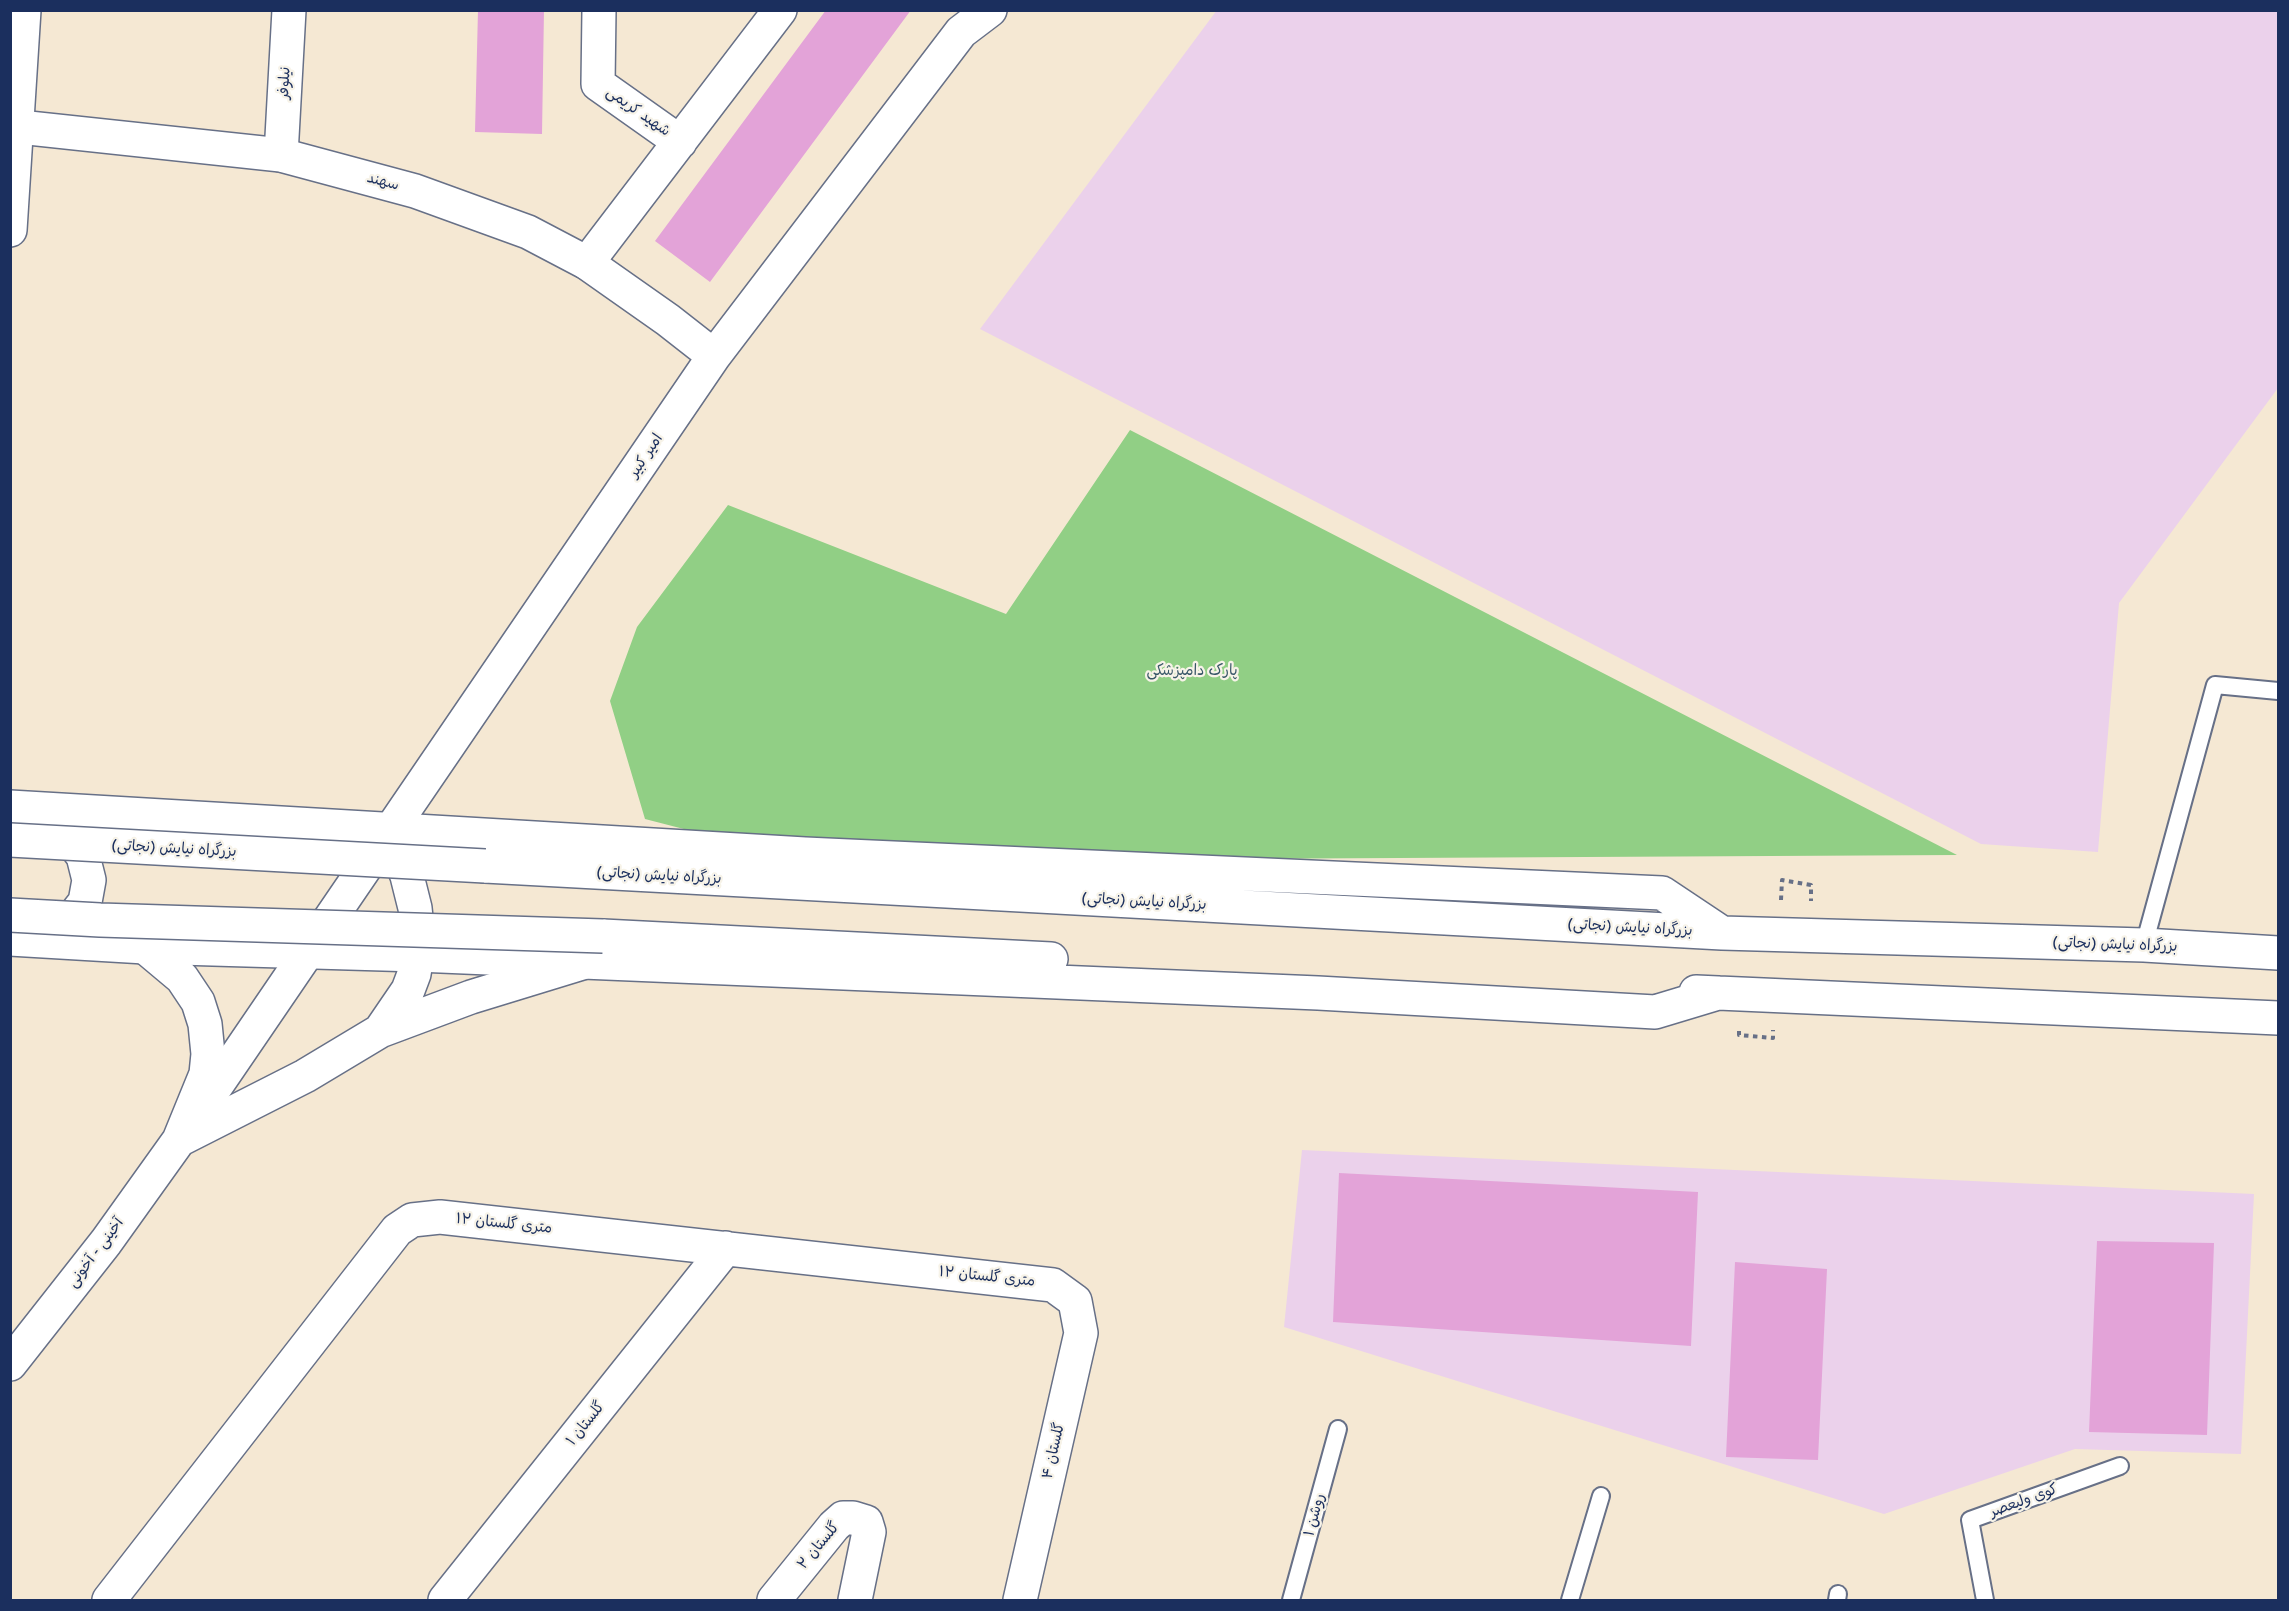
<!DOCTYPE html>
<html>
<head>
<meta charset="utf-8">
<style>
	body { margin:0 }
	#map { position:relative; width:2289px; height:1611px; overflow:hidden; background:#f5e8d3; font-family:"Balsamiq Sans",sans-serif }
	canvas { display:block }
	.frame { position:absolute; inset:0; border:12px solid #1b2f5e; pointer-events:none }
</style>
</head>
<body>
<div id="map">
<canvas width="2289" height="1611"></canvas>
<div class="frame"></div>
</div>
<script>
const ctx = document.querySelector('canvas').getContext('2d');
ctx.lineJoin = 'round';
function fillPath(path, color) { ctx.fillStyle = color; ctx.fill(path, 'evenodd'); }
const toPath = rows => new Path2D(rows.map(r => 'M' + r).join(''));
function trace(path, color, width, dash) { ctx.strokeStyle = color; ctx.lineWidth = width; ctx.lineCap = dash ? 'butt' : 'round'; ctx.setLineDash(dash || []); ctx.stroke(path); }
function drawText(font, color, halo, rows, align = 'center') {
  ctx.font = font + ' "Balsamiq Sans","Playpen Sans Arabic",sans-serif'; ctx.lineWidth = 4.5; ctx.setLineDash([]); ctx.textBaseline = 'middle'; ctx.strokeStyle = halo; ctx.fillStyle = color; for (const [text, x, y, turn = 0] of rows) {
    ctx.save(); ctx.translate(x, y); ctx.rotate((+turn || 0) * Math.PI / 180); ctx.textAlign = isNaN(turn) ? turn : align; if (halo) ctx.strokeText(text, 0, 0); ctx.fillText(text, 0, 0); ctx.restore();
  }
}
const built = toPath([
	[1217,10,2278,11,2278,388,2119,603,2098,852,1981,844,980,329],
	[1302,1150,2254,1194,2241,1454,2075,1449,1884,1514,1284,1327]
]);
const green = toPath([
	[1130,430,1957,855,1212,859,711,836,645,819,610,701,637,627,728,505,1006,614]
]);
const building = toPath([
	[478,10,544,10,542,134,475,132],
	[826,10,911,10,710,282,655,241],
	[1339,1173,1698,1192,1691,1346,1333,1322],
	[2097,1241,2214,1243,2207,1435,2089,1432],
	[1735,1262,1827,1269,1818,1460,1726,1457]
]);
const path = toPath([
	[1781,900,1782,880,1811,885,1811,901],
	[1739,1031,1739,1035,1773,1038,1773,1030]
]);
const lane = toPath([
	[2144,945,2215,685,2278,691],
	[1291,1600,1338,1429],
	[1570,1600,1601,1496],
	[1837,1600,1838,1594],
	[1985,1600,1970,1520,2120,1466]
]);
const street = toPath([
	[599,10,598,84,680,142],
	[281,155,289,10],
	[10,230,24,10],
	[587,263,780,10],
	[109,1600,397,1230,412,1220,440,1217,1053,1285,1075,1301,1081,1333,1020,1600],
	[445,1600,726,1248],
	[774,1600,834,1526,843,1518,853,1518,866,1522,869,1532,855,1600]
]);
const secondary = toPath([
	[10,126,281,155,415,191,528,232,587,263,668,320,714,356],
	[197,1114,714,356,961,32,990,10]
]);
const primary = toPath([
	[380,1031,408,990,414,974,417,955,418,937,415,908,407,876,392,836],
	[179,1140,305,1076,380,1031,471,997,582,963],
	[10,1364,106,1242,179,1140,206,1074,208,1054,205,1024,198,1002,182,978,145,947]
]);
const highway = toPath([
	[10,807,805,854,1662,893,1722,933],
	[485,866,1722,933,2144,945,2278,953],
	[53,933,70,921,85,902,89,880,83,856,67,835,57,827],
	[603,936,1051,959],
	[10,939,145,947,417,955,1318,993,1655,1012,1718,993],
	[1696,992,2278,1018]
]);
const highwayBridge = toPath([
	[10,840,485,866],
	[10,915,100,920,603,936]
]);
const streetNames = [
	["نیلوفر",285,83,-87],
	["شهید کریمی",638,112,35],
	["سهند",383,182,15],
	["امیر کبیر",646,456,-56],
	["بزرگراه نیایش (نجاتی)",174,849,3],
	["بزرگراه نیایش (نجاتی)",659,876,3],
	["بزرگراه نیایش (نجاتی)",1144,902,3],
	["بزرگراه نیایش (نجاتی)",1630,928,3],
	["بزرگراه نیایش (نجاتی)",2115,945,2],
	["۱۲ متری گلستان",504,1224,6],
	["آخینی - آخونی",96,1253,-53],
	["۱۲ متری گلستان",987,1277,6],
	["گلستان ۱",586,1424,-51],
	["گلستان ۴",1054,1451,-77],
	["کوی ولیعصر",2024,1501,-20],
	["روشن ۱",1315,1515,-75],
	["گلستان ۲",819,1546,-50]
];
const parkNames = [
	["پارک دامپزشکی",1192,671]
];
fillPath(built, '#ebd1eb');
fillPath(green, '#91cf85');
fillPath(building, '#e3a3d8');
trace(lane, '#677087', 20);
trace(street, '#677087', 36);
trace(secondary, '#677087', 36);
trace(primary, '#677087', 36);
trace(highway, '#677087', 36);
trace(path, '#677087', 4, [4.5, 4.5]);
trace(lane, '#fff', 16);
trace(street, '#fff', 33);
trace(secondary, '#fff', 33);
trace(primary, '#fff', 33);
trace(highway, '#fff', 33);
trace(highwayBridge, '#677087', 36, []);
trace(highwayBridge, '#fff', 33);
drawText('15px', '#1b2f5e', '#f7f3e8', streetNames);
drawText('15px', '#385768', '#f7f3e8', parkNames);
</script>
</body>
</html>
